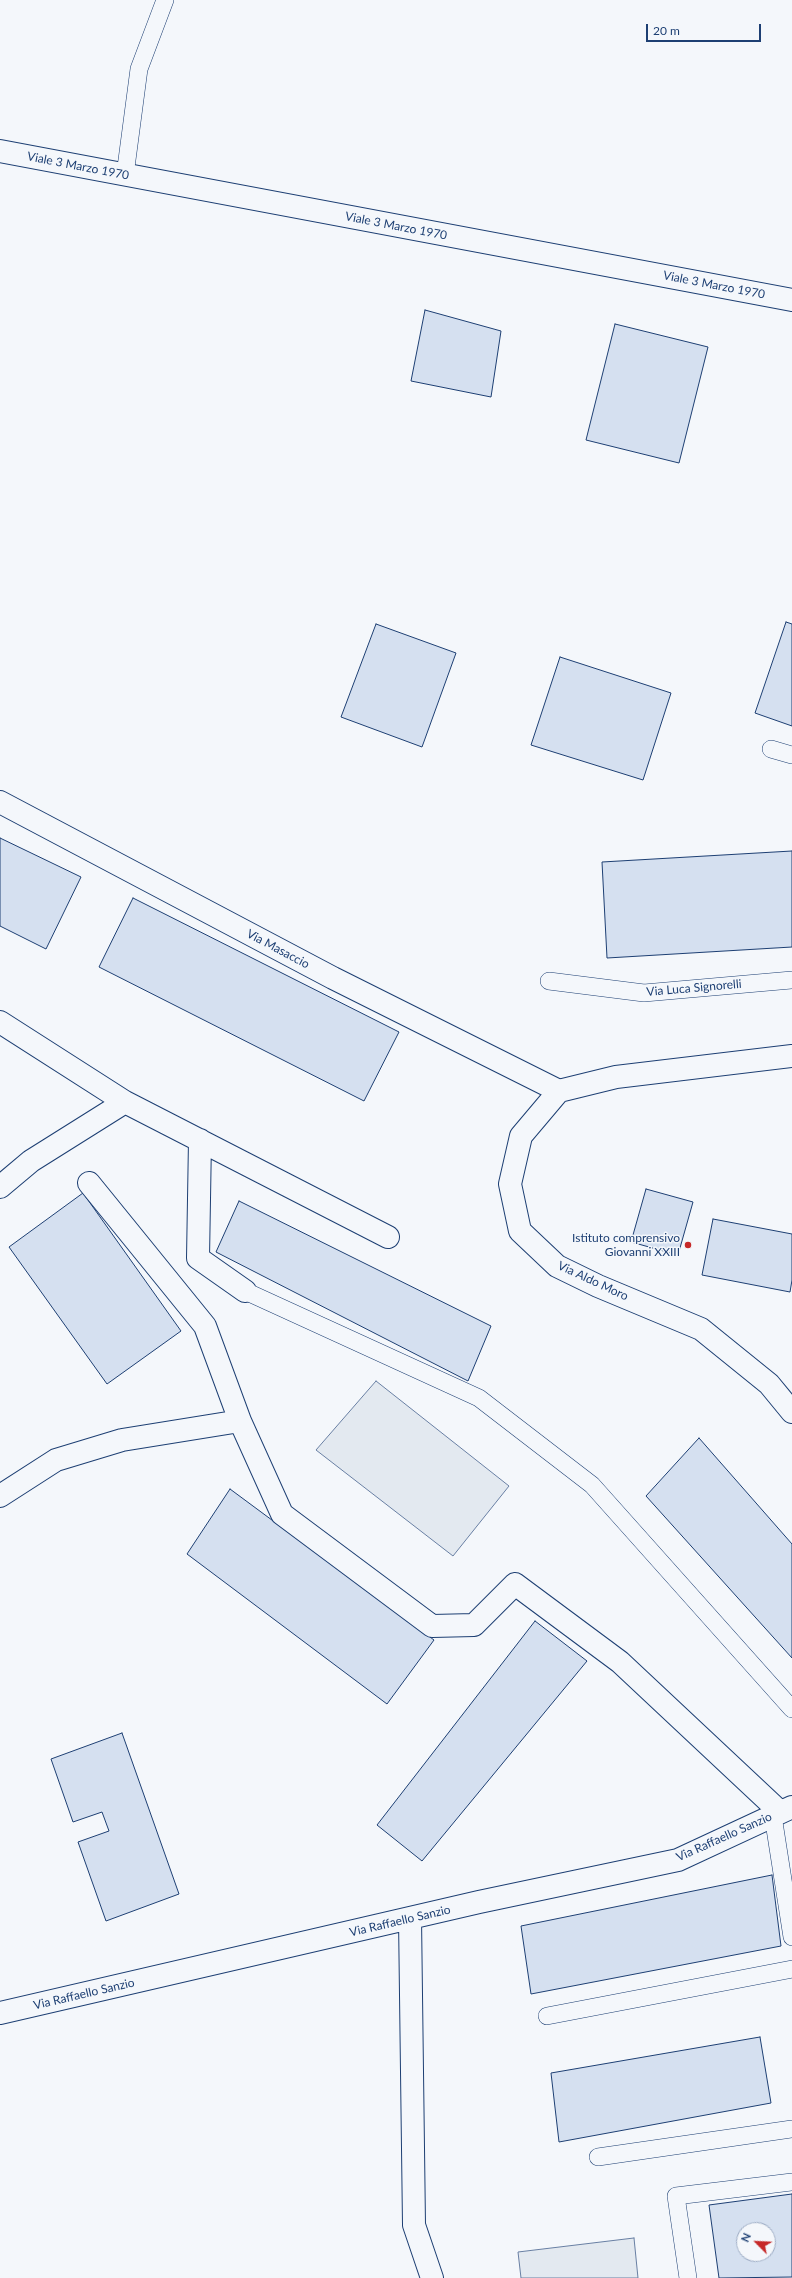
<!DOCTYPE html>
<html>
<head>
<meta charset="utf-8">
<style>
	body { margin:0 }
	#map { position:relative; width:792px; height:2278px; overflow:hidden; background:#f4f7fb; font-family:Lato,sans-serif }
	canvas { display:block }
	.north { position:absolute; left:736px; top:2222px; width:40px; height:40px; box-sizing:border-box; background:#f4f7fb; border:1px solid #9eadc5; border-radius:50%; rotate:294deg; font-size:11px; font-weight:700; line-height:16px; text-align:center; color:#1d3f73 }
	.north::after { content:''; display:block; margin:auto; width:14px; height:18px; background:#c62828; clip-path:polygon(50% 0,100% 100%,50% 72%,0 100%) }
	.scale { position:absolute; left:646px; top:24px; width:115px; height:18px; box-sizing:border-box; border:2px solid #1d3f73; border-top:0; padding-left:5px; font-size:12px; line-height:14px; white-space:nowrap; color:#1d3f73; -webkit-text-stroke:3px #f4f7fb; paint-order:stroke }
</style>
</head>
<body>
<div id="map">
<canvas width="792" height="2278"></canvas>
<div class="north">N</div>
<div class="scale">20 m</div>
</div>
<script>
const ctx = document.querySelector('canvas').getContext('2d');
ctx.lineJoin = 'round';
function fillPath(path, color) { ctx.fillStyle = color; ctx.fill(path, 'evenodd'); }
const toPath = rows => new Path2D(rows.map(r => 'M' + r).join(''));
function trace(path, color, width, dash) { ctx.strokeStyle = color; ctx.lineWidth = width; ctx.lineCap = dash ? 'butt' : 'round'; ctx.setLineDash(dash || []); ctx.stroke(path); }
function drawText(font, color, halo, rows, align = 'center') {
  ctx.font = font + ' Lato,sans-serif'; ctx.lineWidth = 3; ctx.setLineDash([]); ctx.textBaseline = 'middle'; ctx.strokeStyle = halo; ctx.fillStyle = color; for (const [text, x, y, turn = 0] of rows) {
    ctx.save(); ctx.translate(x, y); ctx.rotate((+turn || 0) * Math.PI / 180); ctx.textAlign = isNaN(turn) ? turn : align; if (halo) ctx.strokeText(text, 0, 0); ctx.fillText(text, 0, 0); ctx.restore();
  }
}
const green = toPath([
	[376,1381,509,1486,453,1556,316,1450,376,1381],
	[634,2238,638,2278,521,2278,518,2252,634,2238]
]);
const building = toPath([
	[425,310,501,331,491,397,411,381,425,310],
	[615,324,708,347,679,463,586,440,615,324],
	[786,622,792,624,792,726,755,713,786,622],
	[376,624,456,653,422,747,341,717,376,624],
	[560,657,671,693,643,780,531,745,560,657],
	[0,838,81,877,46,949,0,926,0,838],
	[792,851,792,947,607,958,602,862,792,851],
	[133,898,399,1032,364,1101,99,967,133,898],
	[646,1189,693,1202,678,1255,631,1242,646,1189],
	[83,1193,181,1331,107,1384,9,1247,83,1193],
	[239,1201,491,1326,468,1381,216,1252,239,1201],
	[713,1219,792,1234,792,1280,790,1292,702,1275,713,1219],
	[699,1438,792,1544,792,1658,646,1496,699,1438],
	[230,1489,434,1640,387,1704,187,1554,230,1489],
	[535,1621,587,1661,422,1861,377,1825,535,1621],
	[122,1733,179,1894,106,1921,78,1842,109,1831,102,1812,73,1822,51,1759,122,1733],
	[772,1875,781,1946,531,1994,521,1926,772,1875],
	[760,2037,771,2103,559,2142,551,2073,760,2037],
	[792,2194,792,2277,719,2278,709,2205,792,2194],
	[744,2230,768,2230,768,2254,744,2254,744,2230]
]);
const service = toPath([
	[125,175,139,69,165,0],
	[771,749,792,755],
	[549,981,644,993,792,980],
	[245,1291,479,1398,592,1485,792,1709],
	[773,1816,792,1937],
	[547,2016,792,1969],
	[598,2157,792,2129],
	[688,2278,676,2196,792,2182]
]);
const minor = toPath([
	[0,802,333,978,559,1091],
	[0,1022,125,1102,388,1237],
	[200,1140,198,1258,245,1291],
	[89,1183,205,1326,240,1421,282,1514,432,1626,474,1625,515,1584,620,1662,780,1812],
	[0,1187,31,1161,125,1102],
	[0,1496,56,1460,122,1440,240,1421],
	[410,1918,414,2225,432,2278],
	[0,2013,479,1902,678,1860,792,1807]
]);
const tertiary = toPath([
	[792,1056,616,1077,559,1091,521,1136,510,1184,520,1231,557,1266,598,1286,701,1329,769,1384,792,1412]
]);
const primary = toPath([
	[0,151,792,300]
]);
const markers = [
	[688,1245,4,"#c62828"]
];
const streetNames = [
	["Viale 3 Marzo 1970",78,166,11],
	["Viale 3 Marzo 1970",396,226,11],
	["Viale 3 Marzo 1970",714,285,11],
	["Via Masaccio",278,949,28],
	["Via Luca Signorelli",694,988,-5],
	["Via Aldo Moro",593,1281,25],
	["Via Raffaello Sanzio",724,1837,-24],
	["Via Raffaello Sanzio",400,1921,-13],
	["Via Raffaello Sanzio",84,1994,-13]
];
const poiNames = [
	["Istituto comprensivo",680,1238],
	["Giovanni XXIII",680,1252]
];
fillPath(green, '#e3e9f0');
trace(green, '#687fa3', 1);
fillPath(building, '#d5e0f0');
trace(building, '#1d3f73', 1);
trace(service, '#1d3f73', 18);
trace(minor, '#1d3f73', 24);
trace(tertiary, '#1d3f73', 24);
trace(primary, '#1d3f73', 24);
trace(service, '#f4f7fb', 17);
trace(minor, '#f4f7fb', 22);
trace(tertiary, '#f4f7fb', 22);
trace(primary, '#f4f7fb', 22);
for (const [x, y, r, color] of markers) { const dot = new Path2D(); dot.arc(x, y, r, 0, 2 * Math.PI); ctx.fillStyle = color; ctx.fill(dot); trace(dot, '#f4f7fb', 1.5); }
drawText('12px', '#1d3f73', '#f4f7fb', streetNames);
drawText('12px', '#1d3f73', '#f4f7fb', poiNames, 'right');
</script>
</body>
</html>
